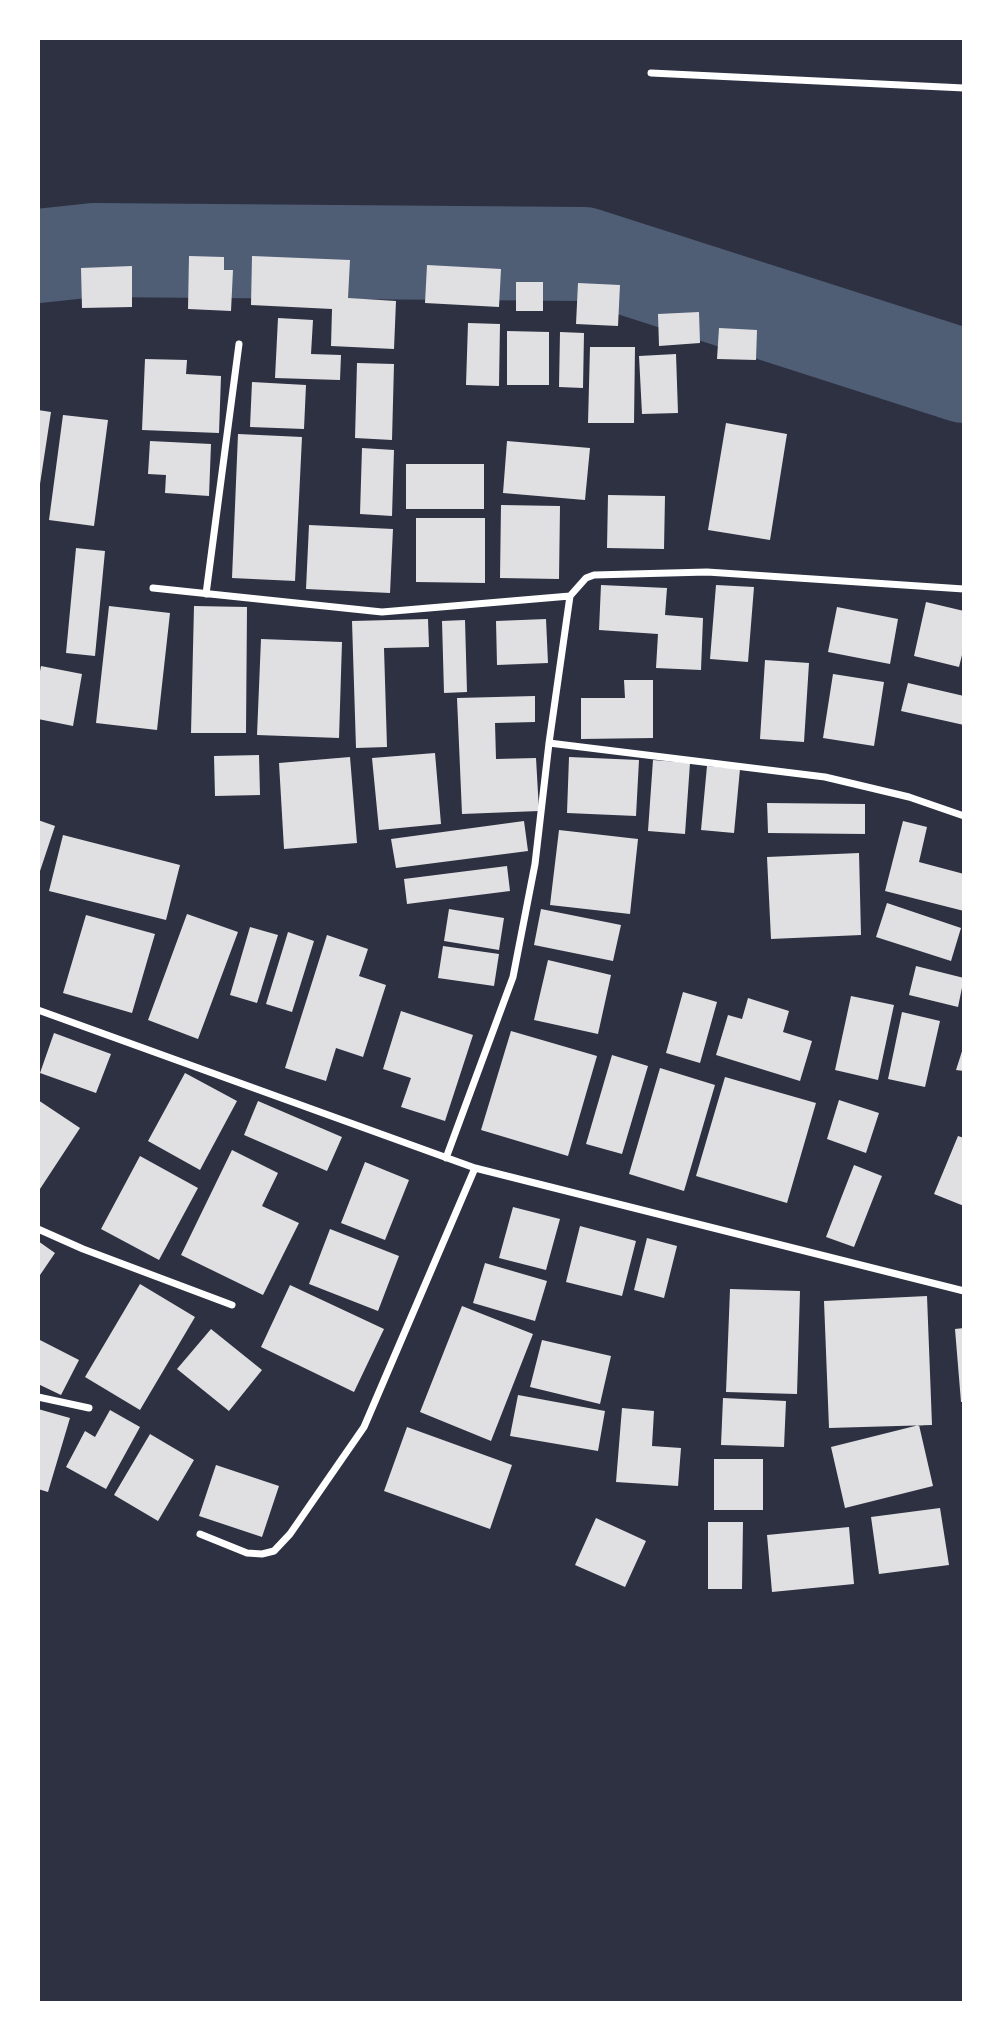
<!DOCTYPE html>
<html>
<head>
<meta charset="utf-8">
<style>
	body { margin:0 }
	#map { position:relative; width:1002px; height:2041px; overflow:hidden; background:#2d3142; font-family:Quicksand,sans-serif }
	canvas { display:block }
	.frame { position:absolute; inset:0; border:40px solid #fff; pointer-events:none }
</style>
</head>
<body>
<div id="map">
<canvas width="1002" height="2041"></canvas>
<div class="frame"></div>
</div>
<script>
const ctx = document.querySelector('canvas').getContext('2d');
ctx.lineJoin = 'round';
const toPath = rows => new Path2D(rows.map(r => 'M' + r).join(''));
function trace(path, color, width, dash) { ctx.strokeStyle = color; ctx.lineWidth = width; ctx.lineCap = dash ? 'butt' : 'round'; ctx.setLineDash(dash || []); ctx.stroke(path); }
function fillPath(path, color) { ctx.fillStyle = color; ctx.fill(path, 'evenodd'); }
const river = toPath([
	[38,256,94,250,584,254,964,376]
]);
const building = toPath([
	[189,256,224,257,224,270,233,270,231,311,188,309],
	[252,256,350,260,348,298,396,301,394,349,331,346,332,309,251,305],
	[427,265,501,269,499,307,425,303],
	[132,266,132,307,82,308,81,268],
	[516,282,543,282,543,311,516,311],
	[578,283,620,285,618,326,576,324],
	[699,312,700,343,659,346,658,314],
	[278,318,313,320,311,354,341,355,340,380,275,378],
	[468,323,500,324,499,386,466,385],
	[719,328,757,330,756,360,717,359],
	[507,331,549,332,549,385,507,385],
	[560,332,584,333,583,388,559,387],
	[590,347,635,347,634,423,588,423],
	[676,354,678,413,642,414,639,356],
	[145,359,187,360,186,374,221,376,219,433,142,430],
	[357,363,394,364,392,440,355,438],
	[252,382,306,385,304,429,250,427],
	[38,410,51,412,40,484,38,484],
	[63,415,108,420,94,526,49,520],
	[726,423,787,434,770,540,708,530],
	[238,434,302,437,295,581,232,578],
	[150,441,211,444,209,496,165,493,166,475,148,474],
	[507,441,590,448,585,500,503,493],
	[362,448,394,450,392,516,360,514],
	[406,464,484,464,484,509,406,509],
	[608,495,665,496,664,549,607,548],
	[501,505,560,506,559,579,500,578],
	[416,518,485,518,485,583,416,582],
	[309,525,393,529,390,593,306,589],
	[76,548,105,551,95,656,66,653],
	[601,585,667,588,665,615,703,618,701,670,656,668,658,634,599,630],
	[716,585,754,587,748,662,710,659],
	[926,602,964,611,964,647,959,667,914,656],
	[109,606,170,613,157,730,96,723],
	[194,606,247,607,246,733,191,733],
	[837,607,898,619,890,664,828,652],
	[428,619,429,647,384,648,387,747,356,748,352,621],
	[546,619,548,663,497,665,496,621],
	[465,620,467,692,444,693,442,621],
	[261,639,342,642,339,738,257,735],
	[765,660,809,663,804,742,760,739],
	[41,666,82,674,73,726,38,719,38,682],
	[833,674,884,682,874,746,823,738],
	[624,680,653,680,653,738,581,739,581,698,625,698],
	[908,683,964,696,964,725,901,711],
	[535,696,535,722,495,723,496,759,536,758,539,811,462,814,457,698],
	[435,753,441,824,379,830,372,758],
	[259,755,260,795,215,796,214,756],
	[350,757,357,843,284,849,279,763],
	[569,757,639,760,636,816,567,813],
	[653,760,690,763,685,834,648,831],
	[707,766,740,769,734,833,701,830],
	[767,803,865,804,865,834,768,833],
	[38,820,55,826,39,874,38,874],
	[524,821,528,851,396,868,391,839],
	[903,821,927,827,919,862,964,874,964,911,885,891],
	[559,830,638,839,630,914,550,905],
	[63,835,180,865,166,920,49,891],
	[859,853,861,935,771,939,767,857],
	[507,866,510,891,407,904,404,879],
	[887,903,961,928,951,961,876,937],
	[449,909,504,918,499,950,444,941],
	[541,909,621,925,613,961,534,945],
	[187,914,238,932,198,1039,148,1020],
	[86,915,155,934,132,1013,63,993],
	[250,927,278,935,257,1003,230,995],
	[288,932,314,941,292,1012,266,1004],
	[327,935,368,949,359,976,386,985,363,1057,336,1048,326,1081,285,1068],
	[443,946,499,954,494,986,438,978],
	[548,960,611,975,598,1034,534,1020],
	[916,966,964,978,958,1007,909,995],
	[683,992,717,1002,700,1063,666,1053],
	[851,996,894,1005,878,1080,835,1070],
	[748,998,789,1011,783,1032,812,1041,800,1081,716,1055,728,1015,742,1019],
	[401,1011,473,1035,445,1121,401,1107,411,1078,383,1069],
	[902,1012,940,1021,925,1087,888,1079],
	[511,1031,597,1056,568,1156,481,1130],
	[54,1033,111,1054,96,1093,40,1073],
	[964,1045,964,1071,956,1070],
	[612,1055,648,1066,622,1154,586,1144],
	[660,1068,715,1085,684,1191,629,1174],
	[185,1073,237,1101,200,1170,148,1141],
	[725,1077,816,1103,787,1203,696,1176],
	[38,1100,80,1128,38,1192],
	[839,1100,879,1113,866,1153,827,1139],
	[258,1101,342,1137,327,1171,244,1135],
	[958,1136,964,1138,964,1206,934,1194],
	[232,1150,278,1173,262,1206,299,1223,263,1295,181,1255],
	[140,1156,198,1188,159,1260,101,1229],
	[365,1162,409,1180,385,1240,341,1223],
	[854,1165,882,1176,854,1247,826,1237],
	[513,1207,560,1219,546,1270,499,1258],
	[580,1226,636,1241,622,1296,566,1282],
	[330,1229,399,1256,378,1311,309,1284],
	[647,1238,677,1246,664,1298,634,1290],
	[38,1241,55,1253,38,1278],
	[485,1263,547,1281,535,1321,473,1303],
	[140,1284,195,1317,140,1410,85,1377],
	[290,1285,384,1329,354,1392,261,1347],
	[730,1289,800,1291,797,1394,726,1392],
	[927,1296,932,1425,829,1428,824,1301],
	[462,1306,533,1334,491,1441,420,1412],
	[964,1328,964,1402,961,1402,955,1329],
	[211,1329,262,1370,229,1411,177,1369],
	[38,1339,79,1360,61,1395,38,1384],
	[542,1340,611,1356,600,1404,530,1387],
	[518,1395,605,1411,598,1451,510,1436],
	[723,1398,786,1401,784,1447,721,1445],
	[622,1408,654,1411,652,1446,681,1448,678,1486,616,1482],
	[38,1409,70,1418,48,1492,38,1489],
	[110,1410,140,1427,106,1489,66,1467,85,1431,95,1437],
	[919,1425,933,1486,845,1508,831,1447],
	[407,1427,512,1465,490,1529,384,1491],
	[150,1434,194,1460,158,1521,114,1495],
	[714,1459,763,1459,763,1510,714,1510],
	[216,1465,279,1486,262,1537,199,1516],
	[940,1508,949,1565,879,1574,871,1517],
	[596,1518,646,1541,625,1587,575,1565],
	[708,1522,743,1522,742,1589,708,1589],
	[849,1527,854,1584,772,1592,767,1535]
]);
const minor = toPath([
	[651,73,964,88],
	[153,588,382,612,570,596,586,578,594,575,707,572,964,589],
	[206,594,239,344],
	[549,743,825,777,909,797,964,816],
	[38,1010,475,1168,964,1291],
	[446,1158,513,977,535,864,549,743,570,596],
	[38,1229,83,1249,232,1305],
	[38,1397,89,1408],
	[200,1534,247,1553,262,1554,274,1551,290,1534,364,1427,475,1168]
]);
trace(river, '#4f5d75', 94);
fillPath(building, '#e0e0e3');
trace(minor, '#fff', 7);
</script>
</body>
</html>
